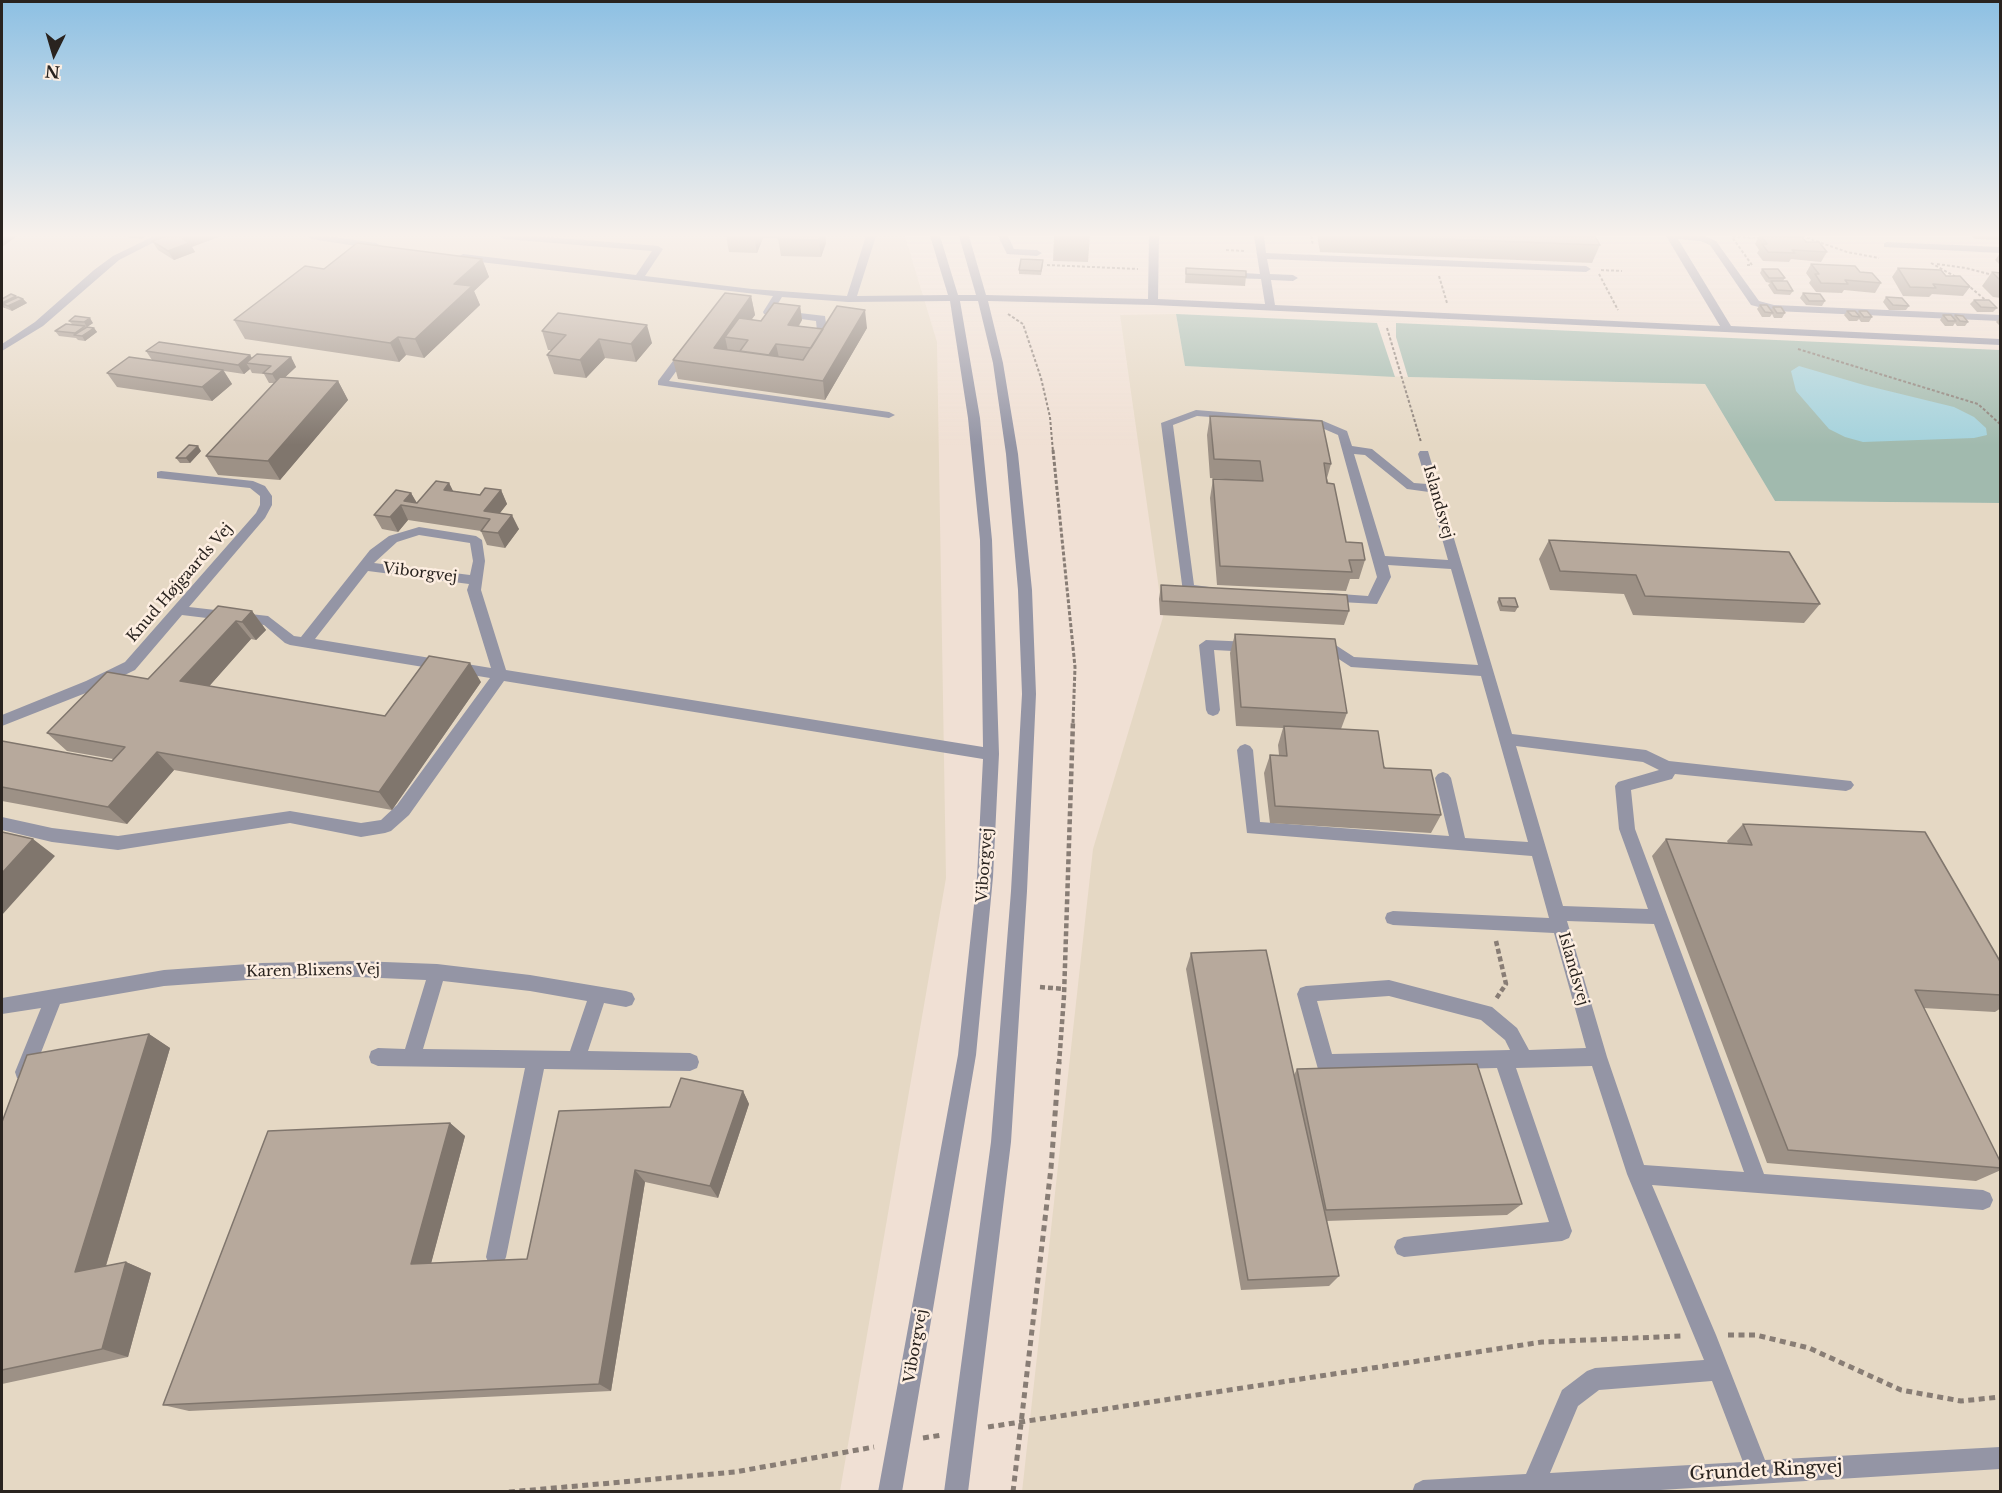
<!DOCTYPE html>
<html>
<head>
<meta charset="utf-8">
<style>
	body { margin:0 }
	#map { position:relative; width:2002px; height:1493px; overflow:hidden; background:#f0e0d4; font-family:"Libre Baskerville",serif }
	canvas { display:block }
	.frame { position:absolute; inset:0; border:3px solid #29231f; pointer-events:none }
	.north { position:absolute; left:24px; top:24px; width:60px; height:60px; -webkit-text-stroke:4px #fdeee1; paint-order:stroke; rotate:185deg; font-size:16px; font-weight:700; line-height:24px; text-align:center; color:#29231f }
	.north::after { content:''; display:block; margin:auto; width:21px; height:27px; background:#29231f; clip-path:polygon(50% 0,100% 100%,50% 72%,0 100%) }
</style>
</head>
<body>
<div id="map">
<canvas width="2002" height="1493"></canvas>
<div class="frame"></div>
<div class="north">N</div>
</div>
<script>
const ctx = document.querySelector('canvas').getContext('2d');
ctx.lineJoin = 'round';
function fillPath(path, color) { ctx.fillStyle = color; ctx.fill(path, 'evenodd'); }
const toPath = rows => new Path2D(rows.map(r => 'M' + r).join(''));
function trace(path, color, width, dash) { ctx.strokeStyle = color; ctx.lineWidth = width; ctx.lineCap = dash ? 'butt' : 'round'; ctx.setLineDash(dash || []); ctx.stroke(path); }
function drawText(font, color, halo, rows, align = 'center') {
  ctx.font = font + ' "Libre Baskerville",serif'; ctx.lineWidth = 5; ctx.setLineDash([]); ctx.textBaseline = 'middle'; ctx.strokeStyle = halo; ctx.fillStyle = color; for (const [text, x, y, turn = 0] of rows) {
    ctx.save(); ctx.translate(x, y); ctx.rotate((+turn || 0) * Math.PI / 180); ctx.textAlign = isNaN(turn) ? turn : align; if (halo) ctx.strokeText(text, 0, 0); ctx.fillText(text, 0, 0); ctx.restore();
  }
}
const industrial = toPath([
	[2,236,905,236,937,342,946,878,840,1491,2,1492],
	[1176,314,1185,366,1408,377,1705,384,1775,501,2000,503,2000,1491,1022,1492,1093,849,1163,617,1120,315]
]);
const green = toPath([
	[1176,314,1377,323,1395,377,1185,366],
	[1396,323,2000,350,2000,503,1775,501,1705,384,1408,377,1396,337]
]);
const water = toPath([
	[1799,366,1864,385,1954,407,1974,417,1986,428,1987,435,1974,438,1863,442,1845,437,1829,429,1796,391,1791,371]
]);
const pathFar3 = toPath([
	[1311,236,1313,245],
	[1802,236,1847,252,1879,258],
	[1226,250,1245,251],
	[1931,263,1956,277],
	[1937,264,1966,268,2000,277],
	[1047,265,1138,269],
	[1747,265,1752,265,1732,237,1761,238],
	[1601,270,1622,271],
	[1599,274,1618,310],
	[1439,276,1447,303],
	[1963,281,1989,303],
	[1008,314,1023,324,1041,378,1050,417,1053,452],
	[1387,328,1421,442],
	[1798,349,1978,404,2000,424]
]);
const pathFar2 = toPath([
	[1053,450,1075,667,1073,723]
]);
const pathFar1 = toPath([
	[1496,941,1506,984,1496,999],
	[1040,987,1064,989],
	[1059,1064,1064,996,1073,721]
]);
const path = toPath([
	[1728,1335,1756,1335,1809,1348,1901,1390,1961,1401,2000,1397],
	[988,1427,1542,1342,1682,1336],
	[923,1438,942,1435],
	[509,1492,735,1472,874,1447],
	[1013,1492,1051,1168,1059,1062]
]);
const minor = toPath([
	[154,236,166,236,119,260,43,326,2,351,2,344,35,322,94,270,113,256,154,236],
	[306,236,328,236,376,243,381,246,376,249,311,239,306,236],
	[499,236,536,236,658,246,663,249,645,276,752,289,847,296,866,236,876,236,857,296,948,295,930,236,940,236,958,295,976,295,959,236,969,236,986,295,1148,299,1149,236,1159,236,1158,299,1265,304,1261,279,1228,278,1223,275,1228,272,1260,274,1254,236,1264,236,1266,253,1586,266,1591,269,1586,272,1267,259,1270,274,1293,275,1298,278,1293,281,1271,280,1275,305,1720,326,1666,236,1705,236,1716,241,1759,301,1774,305,2000,315,2000,321,1774,311,1751,305,1710,245,1700,241,1678,239,1731,326,2000,339,2000,345,1153,305,988,301,1003,363,1018,454,1032,590,1036,694,1027,891,1011,1142,968,1492,944,1492,991,1142,1011,891,1022,694,1018,590,1006,454,993,363,978,301,960,301,980,418,992,540,999,754,993,877,976,1055,902,1492,878,1492,958,1055,977,877,983,759,504,681,409,815,391,831,385,833,361,837,290,823,118,850,52,842,2,830,2,817,52,828,118,836,290,811,361,823,381,820,397,805,490,678,290,645,285,643,264,625,182,615,135,670,96,689,2,726,2,715,86,681,125,662,256,513,260,505,260,496,250,488,157,478,157,472,161,471,253,481,265,486,272,496,272,505,265,518,189,607,268,616,294,636,301,637,370,550,389,536,419,527,476,536,482,540,485,561,481,590,506,670,983,747,980,540,968,418,950,301,848,302,782,297,774,310,825,316,827,331,822,334,817,331,816,321,764,314,763,312,773,296,463,260,458,257,463,254,636,275,652,251,504,239,499,236],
	[419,535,470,543,473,561,470,575,374,563,397,542,419,535],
	[368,571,469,584,467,590,491,668,315,639,368,571],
	[998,236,1008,236,1014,249,1037,250,1042,253,1037,256,1007,254,998,236],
	[1887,242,2000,247,2000,253,1884,247,1884,243,1887,242],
	[686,348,691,351,669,381,889,412,895,415,889,418,658,385,658,381,682,349,686,348],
	[1196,410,1321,420,1347,431,1352,446,1372,449,1414,483,1427,484,1418,454,1420,451,1428,451,1512,734,1646,750,1669,761,1851,781,1854,785,1851,789,1846,791,1675,774,1672,779,1631,790,1635,829,1764,1174,1983,1190,1990,1193,1993,1200,1990,1207,1983,1210,1652,1185,1716,1335,1765,1460,2000,1447,2000,1469,1628,1492,1412,1492,1415,1484,1423,1480,1526,1474,1562,1390,1587,1371,1595,1368,1704,1360,1627,1174,1592,1066,1516,1068,1572,1231,1569,1238,1562,1241,1404,1257,1397,1254,1394,1247,1397,1240,1404,1237,1549,1222,1497,1068,1325,1072,1318,1069,1297,994,1300,988,1306,986,1389,980,1492,1007,1517,1028,1529,1050,1586,1048,1554,933,1393,925,1387,923,1385,918,1387,913,1393,911,1549,918,1532,856,1247,833,1237,750,1240,746,1245,744,1250,746,1253,750,1260,822,1449,836,1435,778,1438,774,1443,772,1448,774,1451,778,1465,838,1528,842,1481,676,1351,667,1331,654,1317,654,1310,649,1317,644,1334,644,1354,657,1478,665,1451,569,1388,565,1391,577,1377,604,1322,601,1320,598,1327,593,1368,596,1377,577,1338,435,1315,425,1197,416,1173,425,1194,585,1209,587,1211,590,1204,595,1183,592,1161,423,1196,410],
	[1354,454,1365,455,1407,489,1429,492,1448,560,1385,556,1354,454],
	[1516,746,1643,762,1659,770,1618,782,1615,786,1619,829,1648,909,1563,906,1516,746],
	[1567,921,1654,924,1744,1172,1644,1165,1607,1057,1567,921],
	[1389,996,1481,1020,1505,1040,1510,1050,1332,1054,1317,1001,1389,996],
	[1712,1381,1743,1462,1550,1473,1578,1406,1599,1390,1712,1381],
	[1206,640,1251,642,1258,647,1251,652,1214,650,1220,710,1218,714,1213,716,1208,714,1206,710,1199,645,1206,640],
	[358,961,437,964,530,975,626,991,632,993,635,999,632,1005,626,1007,604,1003,588,1051,690,1053,697,1056,699,1062,697,1068,690,1071,544,1069,506,1257,503,1264,496,1267,489,1264,486,1257,525,1068,378,1066,371,1063,369,1057,371,1051,378,1048,405,1049,426,980,358,977,262,979,164,986,60,1004,31,1078,24,1081,17,1078,15,1072,41,1008,2,1014,2,998,164,970,262,963,358,961],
	[443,981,530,991,587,1001,570,1051,423,1049,443,981]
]);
const wall = toPath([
	[127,236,146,236,142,239,129,238],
	[726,236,825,236,826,243,821,257,781,256,778,238,763,238,757,253,729,252],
	[1054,236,1090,236,1088,262,1053,261],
	[1317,236,1595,236,1600,245,1592,263,1320,252],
	[1759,236,1786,236,1806,242,1827,252,1821,262,1791,259,1789,262,1763,261,1757,253,1759,250,1755,244],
	[1972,236,2001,236,2001,240,1975,239],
	[152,241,192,247,195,252,174,260,158,250],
	[2001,252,2001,266,1995,260],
	[482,259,489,277,474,291,480,305,424,358,406,355,399,362,245,339,234,320,324,269],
	[1043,264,1041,275,1019,274,1019,270],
	[1811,264,1860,272,1881,283,1875,293,1844,290,1842,293,1816,292,1809,283,1811,280,1806,273],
	[1186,268,1246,277,1245,286,1185,283],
	[1898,268,1946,276,1970,287,1963,296,1932,294,1929,297,1903,296,1892,277],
	[1762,269,1785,278,1783,281,1793,291,1790,295,1774,294,1768,285,1770,283,1766,282,1760,273],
	[1992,272,2001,273,2001,298,1993,297,1982,286],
	[1803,293,1825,301,1822,306,1806,305,1800,298],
	[751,296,755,315,751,320,761,321,800,306,802,320,799,326,823,329,867,328,825,400,678,379,673,360],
	[17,297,23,299,27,303,12,311,5,308,2,307,2,299],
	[1886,297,1909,306,1906,310,1889,310,1883,302],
	[1974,300,1997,308,1993,312,1977,312,1970,304],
	[1760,305,1771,310,1773,307,1785,313,1782,318,1774,318,1772,314,1770,317,1762,317,1757,309],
	[1847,311,1858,314,1859,311,1872,317,1869,322,1861,322,1859,319,1857,321,1849,321,1844,315],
	[1943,315,1953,318,1955,315,1968,322,1965,326,1957,326,1955,323,1953,326,1945,326,1940,320],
	[2000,317,2001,317,2001,327,1996,322],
	[69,321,93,323,87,327,94,328,97,332,85,341,78,340,76,338,59,336,55,331,72,324],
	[542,331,652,343,636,362,605,358,586,378,554,374,547,355,552,350,548,350],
	[146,351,250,355,252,358,291,357,296,367,284,378,338,381,348,400,280,480,218,475,206,456,274,383,269,383,264,374,252,373,250,369,244,374,224,371,232,384,212,401,117,387,107,373,152,360],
	[1210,416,1331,464,1327,478,1346,542,1365,560,1359,579,1350,579,1346,591,1217,585,1210,498,1213,479,1256,481,1210,478,1207,435],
	[201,451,190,463,180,463,176,458],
	[449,483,453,491,480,495,501,490,507,504,500,513,519,529,505,548,487,545,481,531,408,520,398,532,382,529,374,515,411,493,417,503],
	[1549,540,1820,604,1804,623,1633,615,1624,594,1550,590,1539,559],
	[1161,585,1349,611,1344,625,1160,615,1159,599],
	[1499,598,1518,607,1515,612,1500,611,1497,602],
	[252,611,266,630,256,640,251,639,209,686,385,716,481,682,392,810,174,770,127,824,2,801,2,741,112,761,113,759,67,751,47,733,148,679],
	[1235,634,1347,713,1341,729,1441,815,1431,833,1270,823,1264,773,1270,755,1279,755,1278,745,1283,728,1236,726,1230,653],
	[1743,824,2001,963,2001,1008,1995,1012,1923,1008,2001,1163,2001,1170,1976,1181,1767,1163,1652,856,1666,839,1728,843,1727,841],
	[1191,953,1294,1075,1297,1069,1522,1204,1507,1215,1326,1221,1339,1276,1329,1286,1241,1290,1186,969],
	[149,1034,170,1048,106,1266,126,1262,151,1273,128,1357,2,1384,2,1122],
	[743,1091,749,1104,718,1198,645,1182,611,1391,189,1411,163,1405,450,1123,465,1136,431,1263,527,1259,670,1107]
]);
const shadedWall = toPath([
	[2,236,17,236,2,247],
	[192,236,221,236,192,247,195,252,174,260,168,251,183,239],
	[754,236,763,236,763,238,757,253],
	[820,236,825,236,826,243,821,257,819,240],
	[482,259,489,277,474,291,480,305,424,358,415,339,454,284],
	[16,296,19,301,23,299,27,303,12,311,8,306,3,304,5,308,4,308,2,303],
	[751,296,755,315,737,339,725,337,728,351,714,348],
	[800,306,802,320,790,339,788,325],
	[865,310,867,328,825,400,823,381],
	[90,318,93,323,87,327,84,322],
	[647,325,652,343,636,362,631,344],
	[94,328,97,332,85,341,82,336],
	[398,337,406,355,399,362,390,343],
	[599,339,605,358,586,378,580,360],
	[776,344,779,358,766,359],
	[250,355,255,364,246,363,250,369,244,374,238,365],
	[291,357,296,367,278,384,272,374],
	[223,370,232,384,212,401,202,387],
	[338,381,348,400,280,480,268,461],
	[198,446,201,451,190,463,186,458],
	[449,483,456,497,444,490],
	[501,490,507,504,492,523,484,511],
	[411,493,419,507,404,501],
	[401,505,408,520,398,532,390,517],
	[512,515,519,529,505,548,498,533],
	[252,611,266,630,256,640,242,622],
	[236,621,251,639,197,700,180,681],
	[470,663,481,682,392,810,379,792],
	[157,752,174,770,127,824,108,807],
	[33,839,55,856,2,915,2,873],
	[149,1034,170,1048,101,1282,75,1272],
	[743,1091,749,1104,718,1198,710,1186],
	[450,1123,465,1136,428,1275,411,1264],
	[635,1170,645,1182,611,1391,599,1384],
	[126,1262,151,1273,128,1357,102,1349]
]);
const building = toPath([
	[166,236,192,236,183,239,189,243,168,251,152,241,166,236],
	[779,236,820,236,819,240,778,239,779,236],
	[1368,236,1595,236,1600,245,1368,236],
	[1761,236,1802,237,1806,242,1819,242,1827,252,1792,250,1795,253,1768,252,1762,244,1767,244,1761,236],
	[357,243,482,259,454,284,472,286,415,339,398,337,390,343,234,320,305,266,324,269,357,243],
	[1021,259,1043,260,1041,271,1019,270,1021,259],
	[1811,264,1855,266,1860,272,1872,273,1881,283,1845,280,1848,284,1821,283,1815,274,1819,274,1811,264],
	[1186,268,1246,271,1246,277,1186,274,1186,268],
	[1898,268,1941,270,1946,276,1960,276,1970,287,1933,284,1936,288,1910,287,1898,268],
	[1762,269,1778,269,1785,278,1769,278,1762,269],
	[1992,272,2001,273,2001,281,1992,272],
	[1771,281,1787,281,1793,291,1777,290,1771,281],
	[725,293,751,296,714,348,803,360,837,306,865,310,823,381,673,360,725,293],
	[1803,293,1820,294,1825,301,1809,301,1803,293],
	[11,294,16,296,2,303,2,299,11,294],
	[18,297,23,299,8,306,3,304,18,297],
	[1886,297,1902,298,1909,306,1893,305,1886,297],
	[1974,300,1989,300,1997,308,1981,307,1974,300],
	[774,303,800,306,788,325,823,329,811,348,776,344,769,355,740,351,748,340,725,337,739,318,761,321,774,303],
	[1760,305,1767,305,1773,313,1765,312,1760,305],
	[1773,307,1781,307,1785,313,1777,313,1773,307],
	[1847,311,1855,311,1860,317,1852,316,1847,311],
	[1859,311,1867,311,1872,317,1864,317,1859,311],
	[558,313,647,325,631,344,599,339,580,360,547,355,566,335,542,331,558,313],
	[1943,315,1951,315,1956,321,1948,321,1943,315],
	[1955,315,1963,316,1968,322,1960,321,1955,315],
	[75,316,90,318,84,322,69,321,75,316],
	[66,324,85,326,75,333,55,331,66,324],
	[87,327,94,328,82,336,74,335,87,327],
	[159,342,250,355,238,365,146,351,159,342],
	[257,354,291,357,272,374,263,373,271,366,246,363,257,354],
	[129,357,223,370,202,387,107,373,129,357],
	[280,377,338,381,268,461,206,456,280,377],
	[1210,416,1322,421,1331,464,1324,463,1327,483,1334,484,1346,542,1362,543,1365,560,1349,560,1352,572,1220,566,1213,479,1263,481,1260,461,1214,459,1210,416],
	[189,445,198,446,186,458,176,458,189,445],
	[436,481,449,483,444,490,480,495,485,488,501,490,484,511,512,515,498,533,481,531,490,519,401,505,390,517,374,515,396,490,411,493,404,501,417,503,436,481],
	[1549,540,1789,552,1820,604,1645,596,1636,575,1560,571,1549,540],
	[1161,585,1347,595,1349,611,1162,601,1161,585],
	[1499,598,1515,598,1518,607,1502,606,1499,598],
	[218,606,252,611,242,622,236,621,180,681,385,716,429,656,470,663,379,792,157,752,108,807,2,787,2,741,112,761,125,747,47,733,107,672,148,679,218,606],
	[1235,634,1335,639,1347,713,1241,707,1235,634],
	[1284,726,1378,731,1384,768,1431,770,1441,815,1275,806,1270,755,1287,756,1284,726],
	[1743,824,1925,832,2001,963,2001,995,1915,990,2001,1163,2001,1168,1788,1150,1666,839,1752,845,1743,824],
	[2,832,33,839,2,873,2,832],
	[1266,950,1339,1276,1248,1280,1191,953,1266,950],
	[149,1034,75,1272,126,1262,102,1349,2,1370,2,1122,27,1055,149,1034],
	[1477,1064,1522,1204,1326,1210,1297,1069,1477,1064],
	[681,1078,743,1091,710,1186,635,1170,599,1384,163,1405,268,1131,450,1123,411,1264,527,1259,559,1111,670,1107,681,1078]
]);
const streetNames = [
	["Islandsvej",1438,502,74],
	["Viborgvej",420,573,7],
	["Knud Højgaards Vej",180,583,-49],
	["Viborgvej",985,865,-86],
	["Islandsvej",1573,969,74],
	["Karen Blixens Vej",313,971,-1],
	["Viborgvej",916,1346,-80]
];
const nearStreetnames = [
	["Grundet Ringvej",1766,1471,-3]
];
fillPath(industrial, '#e5d8c4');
fillPath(green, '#a1baae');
fillPath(water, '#a4d2dc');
trace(pathFar3, '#887d75', 2, [3, 2]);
trace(pathFar2, '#887d75', 3, [4, 2]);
trace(pathFar1, '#887d75', 4.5, [5, 3]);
trace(path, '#887d75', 5, [6, 4.5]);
fillPath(minor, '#9495a5');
fillPath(wall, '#9d9186');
fillPath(shadedWall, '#80766d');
fillPath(building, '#b7a99c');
trace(building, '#80766d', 1.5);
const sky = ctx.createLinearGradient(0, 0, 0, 445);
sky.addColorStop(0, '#8dc0e3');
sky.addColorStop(0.53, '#f8f1ec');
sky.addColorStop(1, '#f8f1ec00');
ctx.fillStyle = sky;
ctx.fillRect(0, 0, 2002, 445);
drawText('15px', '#29231f', '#fdeee1', streetNames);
drawText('18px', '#29231f', '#fdeee1', nearStreetnames);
</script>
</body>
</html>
